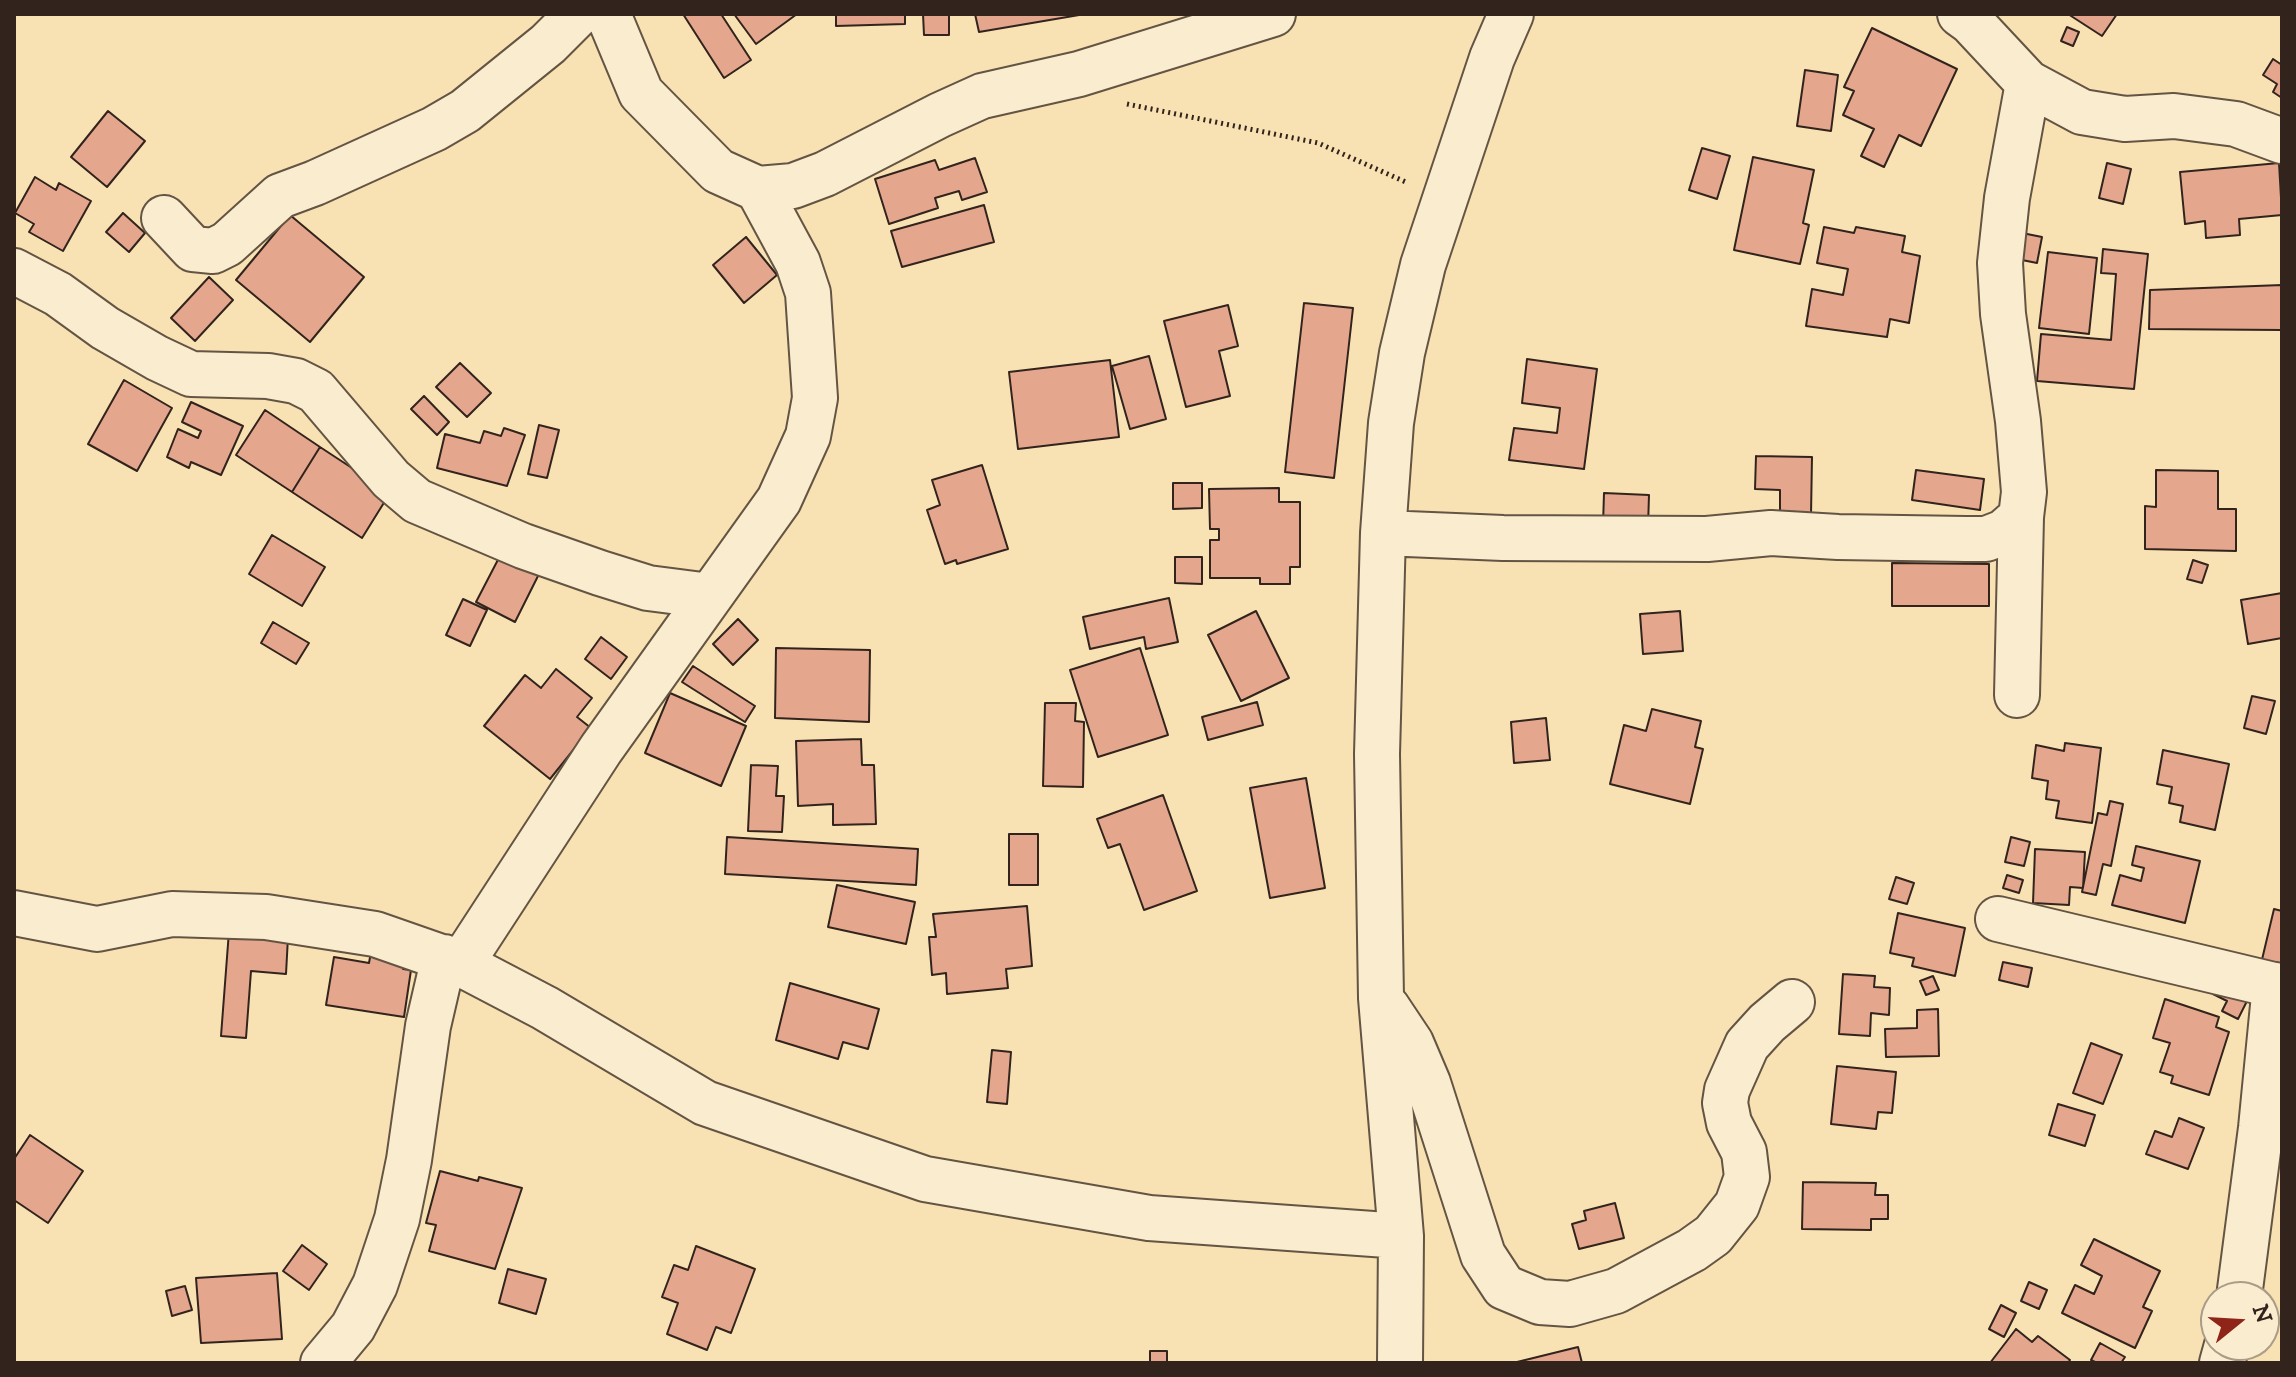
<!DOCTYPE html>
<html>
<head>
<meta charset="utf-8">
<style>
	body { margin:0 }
	#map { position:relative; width:2296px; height:1377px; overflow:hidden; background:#f8e2b4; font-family:"IM FELL DW Pica",serif }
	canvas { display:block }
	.frame { position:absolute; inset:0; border:16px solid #32241d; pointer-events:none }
	.north { position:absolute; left:2200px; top:1281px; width:80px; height:80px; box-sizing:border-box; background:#faecce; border:2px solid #aa9c87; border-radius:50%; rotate:72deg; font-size:22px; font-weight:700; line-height:32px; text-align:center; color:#32241d }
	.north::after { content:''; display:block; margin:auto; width:28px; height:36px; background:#8f2418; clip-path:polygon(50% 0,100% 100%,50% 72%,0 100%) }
</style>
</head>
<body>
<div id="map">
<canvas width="2296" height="1377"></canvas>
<div class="frame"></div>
<div class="north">N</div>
</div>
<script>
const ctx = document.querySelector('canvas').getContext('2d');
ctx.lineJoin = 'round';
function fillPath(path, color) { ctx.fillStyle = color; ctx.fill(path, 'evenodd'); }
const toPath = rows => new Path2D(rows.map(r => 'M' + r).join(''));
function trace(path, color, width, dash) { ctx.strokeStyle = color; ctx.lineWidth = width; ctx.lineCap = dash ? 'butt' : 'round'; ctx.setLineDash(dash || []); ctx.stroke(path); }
const building = toPath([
	[683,14,721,14,751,60,724,78,683,14],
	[734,14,797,14,756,44,734,14],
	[836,14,905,14,905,24,836,26,836,14],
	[923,14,949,14,949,35,924,35,923,14],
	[975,14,1085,14,979,32,975,14],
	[2068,14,2117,14,2102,36,2068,14],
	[2067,27,2079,32,2073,46,2061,41,2067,27],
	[1872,28,1957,69,1921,146,1899,135,1884,167,1861,156,1874,129,1843,115,1854,91,1844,87,1872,28],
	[2273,59,2282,65,2282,98,2273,92,2277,84,2263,75,2273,59],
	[1805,70,1838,75,1831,131,1797,126,1805,70],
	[108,111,145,141,107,187,71,157,108,111],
	[1702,148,1730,156,1717,199,1689,190,1702,148],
	[1753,157,1814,170,1803,223,1809,225,1800,264,1734,250,1753,157],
	[975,158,987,192,962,200,959,191,935,198,938,208,889,224,875,179,935,160,939,170,975,158],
	[2107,163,2131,169,2123,204,2099,198,2107,163],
	[2279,163,2282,215,2239,219,2240,235,2206,238,2205,221,2185,224,2180,172,2279,163],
	[35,177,56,190,59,183,91,201,63,251,29,232,34,224,15,213,35,177],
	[984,205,994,242,902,267,891,231,984,205],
	[123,213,145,233,129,252,106,232,123,213],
	[290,215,364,277,310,342,236,280,290,215],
	[1824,227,1854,233,1856,227,1905,236,1902,252,1920,256,1909,323,1890,319,1887,337,1806,326,1812,289,1843,295,1848,269,1817,263,1824,227],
	[2017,232,2042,237,2037,263,2012,258,2017,232],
	[746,237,777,275,744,303,713,265,746,237],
	[2103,249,2148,254,2134,389,2037,381,2041,334,2111,340,2116,274,2101,273,2103,249],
	[2048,252,2097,258,2089,334,2039,328,2048,252],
	[209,277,233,300,195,341,171,318,209,277],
	[2282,285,2282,330,2149,329,2150,290,2282,285],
	[1304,303,1353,308,1334,478,1285,472,1304,303],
	[1228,305,1238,346,1219,351,1230,396,1186,407,1164,321,1228,305],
	[1149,356,1166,419,1130,429,1112,366,1149,356],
	[1527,359,1597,369,1584,469,1509,460,1514,428,1557,433,1560,408,1522,403,1527,359],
	[1110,360,1119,437,1018,449,1009,372,1110,360],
	[460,363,491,393,467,417,436,387,460,363],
	[124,380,172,408,137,471,88,444,124,380],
	[424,396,449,422,437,435,411,409,424,396],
	[191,402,243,426,221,475,191,462,189,468,167,457,178,429,198,438,201,431,182,422,191,402],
	[265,410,320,447,292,492,236,455,265,410],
	[539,425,559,430,547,478,528,474,539,425],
	[504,428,525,435,507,486,437,468,445,434,480,443,484,431,501,436,504,428],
	[320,447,390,493,362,538,292,492,320,447],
	[1756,456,1812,457,1811,515,1780,515,1780,490,1755,489,1756,456],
	[982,465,1008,549,957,564,956,560,945,564,927,510,940,505,932,480,982,465],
	[1916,470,1984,479,1980,510,1912,500,1916,470],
	[2156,470,2218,471,2218,509,2236,509,2236,551,2145,549,2145,506,2156,507,2156,470],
	[1173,483,1202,483,1202,508,1173,509,1173,483],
	[1279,488,1279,502,1300,502,1300,567,1290,567,1290,584,1260,584,1260,578,1210,578,1210,540,1219,540,1219,529,1210,529,1209,489,1279,488],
	[1604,493,1649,495,1648,527,1603,525,1604,493],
	[272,535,325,567,302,606,249,574,272,535],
	[502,552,540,572,515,622,476,602,502,552],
	[1175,557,1202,557,1202,584,1175,583,1175,557],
	[2193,560,2208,565,2202,583,2187,579,2193,560],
	[1892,563,1989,564,1989,606,1892,606,1892,563],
	[2282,593,2282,638,2248,644,2241,600,2282,593],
	[1169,598,1178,642,1146,649,1144,637,1090,649,1083,617,1169,598],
	[463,599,487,610,470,646,446,635,463,599],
	[1256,611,1289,678,1241,701,1208,635,1256,611],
	[1680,611,1683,651,1643,654,1640,614,1680,611],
	[738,619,758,640,733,665,713,644,738,619],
	[273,622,309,643,296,664,261,643,273,622],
	[601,637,627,657,611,679,585,659,601,637],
	[776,648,870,650,869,722,775,718,776,648],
	[1140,648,1168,735,1098,757,1070,670,1140,648],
	[693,666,755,706,745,722,682,682,693,666],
	[556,669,592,698,577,717,591,728,550,779,484,726,525,675,541,688,556,669],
	[670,693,746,726,721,786,645,753,670,693],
	[2252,696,2275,701,2266,734,2244,728,2252,696],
	[1257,702,1263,725,1208,740,1202,717,1257,702],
	[1045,703,1076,703,1075,721,1084,722,1083,787,1043,786,1045,703],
	[1652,709,1701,721,1695,747,1703,749,1690,804,1610,784,1624,725,1646,731,1652,709],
	[1546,718,1550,760,1514,763,1511,722,1546,718],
	[861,739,862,765,874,765,876,824,833,825,833,804,798,806,796,741,861,739],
	[2065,743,2101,748,2092,823,2056,818,2059,801,2046,799,2048,781,2032,778,2036,745,2064,751,2065,743],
	[2163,750,2229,764,2215,830,2180,822,2183,806,2169,803,2172,787,2157,784,2163,750],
	[751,765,778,766,776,796,784,796,782,832,748,831,751,765],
	[1306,778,1325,888,1270,898,1250,788,1306,778],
	[1163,795,1197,891,1144,910,1120,844,1108,848,1097,819,1163,795],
	[2110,801,2123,804,2111,866,2103,864,2096,895,2082,892,2098,813,2107,815,2110,801],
	[1009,834,1038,834,1038,885,1009,885,1009,834],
	[727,837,918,849,916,885,725,874,727,837],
	[2011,837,2030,842,2024,866,2005,862,2011,837],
	[2136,846,2200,861,2185,923,2112,905,2120,875,2141,881,2144,868,2132,865,2136,846],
	[2035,849,2085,852,2083,888,2070,887,2069,905,2033,903,2035,849],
	[2007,875,2023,880,2019,893,2003,888,2007,875],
	[1896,877,1914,883,1907,904,1889,899,1896,877],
	[837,885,915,902,906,944,828,927,837,885],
	[1027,906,1032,966,1006,969,1008,988,947,994,946,973,932,975,929,937,936,937,933,914,1027,906],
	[2274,909,2282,911,2282,973,2260,968,2274,909],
	[1898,913,1965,928,1955,976,1912,966,1914,958,1890,953,1898,913],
	[229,931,288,937,286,974,251,971,246,1038,221,1036,229,931],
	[372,946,406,952,403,969,411,970,404,1017,326,1005,334,957,369,963,372,946],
	[2003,962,2032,968,2028,987,1999,980,2003,962],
	[1843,974,1875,976,1874,987,1890,988,1889,1015,1871,1013,1870,1036,1839,1034,1843,974],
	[1933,976,1939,990,1926,995,1920,981,1933,976],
	[2221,979,2250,995,2238,1019,2222,1011,2227,1001,2213,994,2221,979],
	[790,983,879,1009,868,1049,843,1042,838,1059,776,1040,790,983],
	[2165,999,2219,1017,2216,1027,2229,1032,2209,1095,2171,1083,2173,1076,2160,1072,2170,1043,2153,1038,2165,999],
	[1938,1009,1939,1056,1886,1057,1885,1029,1917,1028,1917,1010,1938,1009],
	[2091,1043,2122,1055,2103,1104,2073,1093,2091,1043],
	[992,1050,1011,1052,1007,1104,987,1102,992,1050],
	[1837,1066,1896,1072,1892,1113,1878,1112,1876,1129,1831,1124,1837,1066],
	[2058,1104,2095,1115,2085,1146,2049,1135,2058,1104],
	[2179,1118,2204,1128,2188,1169,2146,1154,2155,1131,2172,1137,2179,1118],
	[30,1135,83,1171,48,1223,14,1200,14,1159,30,1135],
	[440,1171,478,1181,479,1177,522,1188,495,1269,429,1251,436,1225,426,1223,440,1171],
	[1803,1182,1876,1183,1875,1195,1888,1195,1888,1219,1871,1219,1871,1230,1802,1229,1803,1182],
	[1615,1203,1624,1238,1579,1249,1572,1224,1586,1220,1584,1211,1615,1203],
	[2094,1239,2160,1271,2143,1307,2152,1311,2135,1348,2062,1313,2075,1285,2094,1294,2102,1276,2081,1265,2094,1239],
	[302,1245,327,1264,309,1290,283,1271,302,1245],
	[696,1246,755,1269,731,1333,716,1327,707,1350,667,1334,678,1303,662,1297,674,1265,688,1270,696,1246],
	[508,1269,546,1279,536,1314,499,1303,508,1269],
	[277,1273,282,1339,201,1343,196,1278,277,1273],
	[2029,1282,2047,1290,2039,1309,2021,1301,2029,1282],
	[185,1286,192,1310,172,1316,166,1291,185,1286],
	[2001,1305,2016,1313,2004,1337,1989,1329,2001,1305],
	[2016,1329,2032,1342,2038,1336,2070,1360,2068,1363,1990,1363,2016,1329],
	[2100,1343,2125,1357,2121,1363,2097,1363,2091,1360,2100,1343],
	[1578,1347,1582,1363,1513,1363,1578,1347],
	[1150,1351,1167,1351,1167,1363,1150,1363,1150,1351]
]);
const path = toPath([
	[1127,104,1318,143,1408,183]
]);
const minor = toPath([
	[608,14,641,93,718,171,758,189,793,186,825,174,940,115,982,96,1079,74,1273,14],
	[1960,14,1971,22,2028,83,2082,112,2125,119,2174,116,2236,124,2282,141],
	[164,218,193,249,213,251,227,244,280,196,315,183,434,129,465,111,548,44,578,14],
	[14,271,58,294,105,328,157,358,191,374,268,376,296,381,316,391,391,479,417,501,523,546,600,573,648,588,710,596],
	[1383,533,1503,538,1707,539,1771,533,1838,537,1966,539,1986,539,2004,532,2021,517,2024,492,2018,421,2003,314,2000,263,2007,198,2028,83],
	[2017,695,2021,517],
	[14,913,97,929,172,914,266,917,375,934,461,964,545,1008,705,1103,925,1179,1149,1218,1401,1236],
	[1998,919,2282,987],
	[461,964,601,749,779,500,808,436,815,398,808,293,798,263,758,189],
	[1387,1007,1411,1043,1428,1083,1483,1255,1504,1287,1540,1302,1570,1304,1616,1291,1692,1250,1713,1235,1737,1205,1747,1177,1744,1152,1729,1123,1725,1103,1727,1090,1747,1045,1767,1023,1792,1002],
	[2239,1297,2261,1128,2275,985],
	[323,1363,353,1327,375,1285,397,1219,409,1160,428,1026,444,957],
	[1400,1363,1401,1236,1381,998,1377,754,1383,533,1391,423,1402,353,1423,265,1492,58,1511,14],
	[2222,1363,2227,1345]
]);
fillPath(building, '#e4a68d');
trace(building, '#32241d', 2);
trace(minor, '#645443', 48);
trace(path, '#32241d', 5, [2, 4]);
trace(minor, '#faecce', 44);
</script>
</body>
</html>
